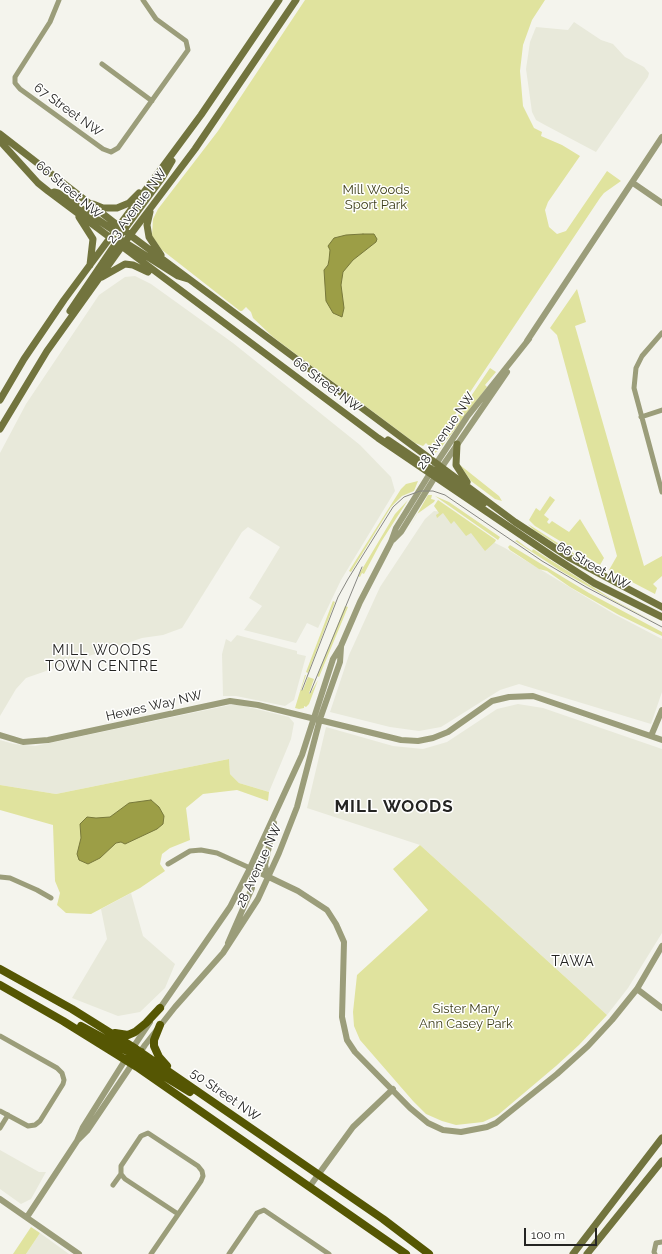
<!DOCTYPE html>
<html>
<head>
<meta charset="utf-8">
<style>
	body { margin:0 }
	#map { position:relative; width:662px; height:1254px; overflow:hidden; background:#f4f4ed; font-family:Raleway,sans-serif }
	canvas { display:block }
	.scale { position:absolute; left:524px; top:1228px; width:73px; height:18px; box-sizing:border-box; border:2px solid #242422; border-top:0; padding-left:5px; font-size:12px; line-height:14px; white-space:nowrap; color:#242422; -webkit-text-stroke:3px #fffffe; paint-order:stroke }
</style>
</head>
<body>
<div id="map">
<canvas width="662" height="1254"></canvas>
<div class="scale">100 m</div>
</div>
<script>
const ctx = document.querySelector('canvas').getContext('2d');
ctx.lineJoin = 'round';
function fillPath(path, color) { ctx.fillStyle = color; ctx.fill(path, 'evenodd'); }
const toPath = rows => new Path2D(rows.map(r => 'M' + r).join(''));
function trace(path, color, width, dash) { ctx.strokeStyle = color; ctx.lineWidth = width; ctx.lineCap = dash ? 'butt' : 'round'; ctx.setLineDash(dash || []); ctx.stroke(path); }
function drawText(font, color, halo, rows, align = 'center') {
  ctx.font = font + ' Raleway,sans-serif'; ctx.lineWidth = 3; ctx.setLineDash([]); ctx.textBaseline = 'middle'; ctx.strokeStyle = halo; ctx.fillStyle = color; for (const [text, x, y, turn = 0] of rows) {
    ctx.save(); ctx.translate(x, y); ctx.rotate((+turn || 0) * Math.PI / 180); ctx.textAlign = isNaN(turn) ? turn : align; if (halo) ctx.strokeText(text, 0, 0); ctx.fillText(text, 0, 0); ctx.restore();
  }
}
const built = toPath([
	[574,22,601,40,613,44,625,57,644,67,649,73,648,77,596,152,545,125,536,120,532,112,526,69,530,42,536,27,568,30],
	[135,276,151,284,233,343,360,445,391,477,395,491,341,580,318,628,307,623,296,643,244,630,262,606,249,598,280,547,248,527,242,532,182,628,163,635,142,638,109,649,26,678,16,689,0,716,0,453,26,404,99,295,125,277],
	[434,511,445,512,485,538,505,548,614,614,662,639,662,692,651,724,519,684,500,690,441,727,419,731,390,727,330,712,349,655,380,587,425,519],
	[237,635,297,651,297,654,306,656,294,700,285,706,236,696,223,696,222,654,226,639,231,642],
	[518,704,543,708,662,749,662,933,628,988,607,1015,420,845,307,808,326,727,393,746,423,749,447,742,497,709],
	[230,705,240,705,289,717,294,723,291,739,269,792,239,783,230,774,229,759,56,794,0,785,0,740,14,744,35,746],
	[131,893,143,936,175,964,165,988,140,1012,118,1016,72,998,107,939,101,909],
	[0,1150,39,1172,46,1172,31,1199,21,1204,0,1189],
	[40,1233,69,1254,26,1254]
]);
const green = toPath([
	[305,0,545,0,532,20,523,45,520,71,523,106,534,128,542,132,541,136,562,145,580,156,548,202,545,210,549,227,557,234,566,231,607,171,621,181,604,193,600,198,432,449,426,443,423,446,415,443,273,337,253,318,251,312,246,307,242,311,240,311,162,250,152,236,153,219,158,209,218,131],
	[577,289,586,322,575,326,644,566,662,556,662,576,653,584,657,588,655,594,609,570,617,556,557,335,550,328],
	[490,368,496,372,485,385,487,387,440,449,435,453,434,451],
	[460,465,499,496,502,501,495,499,471,481],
	[418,481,414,491,402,496,391,507,351,572,349,571,401,489,406,484],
	[428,495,432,495,431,499,435,500,434,502,417,514,407,532],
	[435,496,449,502,500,537,498,540],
	[550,496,555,500,544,515,549,519,547,522,549,524,552,521,569,532,580,519,604,558,600,565,535,526,529,520,536,508,540,511],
	[408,500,381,542,364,574,362,573,360,577,358,576,395,514],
	[438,500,496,540,495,542,485,551,471,533,466,536,454,521,451,524,443,513,437,518,436,515,439,513,434,506],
	[528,524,578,556,598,566,593,566,564,549,534,530],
	[517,540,526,547,532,551,533,549,610,598,662,626,614,601,561,571,515,541],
	[510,545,589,593,662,632,662,636,619,615,570,587,547,571,539,569,510,550,508,547],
	[333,601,335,602,308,673,306,672],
	[345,606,348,607,319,677,317,676],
	[305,675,306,675,301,690,303,690,308,677,314,679,309,693,310,694,318,680,309,704,306,707,304,706,304,708,299,709,295,708],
	[229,759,230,774,239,783,269,792,268,801,237,790,203,794,186,808,190,840,170,848,162,854,160,864,165,871,140,888,91,914,66,913,57,905,60,893,55,881,53,825,0,810,0,785,56,794],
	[420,845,607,1015,579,1045,556,1066,498,1115,483,1122,456,1125,442,1121,426,1114,413,1101,360,1040,354,1026,353,1012,357,975,428,910,393,869],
	[31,1227,40,1233,26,1254,13,1254]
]);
const water = toPath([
	[363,234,374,234,377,239,376,242,353,260,343,272,341,285,344,308,342,317,333,313,326,301,324,270,328,265,329,260,330,250,328,246,334,238,346,235,363,234],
	[151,800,159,807,164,816,163,824,157,829,125,844,121,842,116,843,100,858,88,864,79,860,77,854,81,838,80,824,87,817,96,818,110,817,129,803,151,800]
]);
const minor = toPath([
	[59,0,50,22,15,77,15,83,20,89,103,149,111,152,118,148,188,50,186,41,156,19,143,0],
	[102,64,152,101],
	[662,333,642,356,636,368,634,388,662,492],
	[641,417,662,410],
	[168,864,190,851,201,850,217,853,250,868],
	[0,877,10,878,37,890,51,898],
	[0,1036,57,1068,62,1073,64,1080,63,1084,40,1121,35,1125,28,1126,0,1111],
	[0,1128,8,1115],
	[121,1174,125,1179,178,1214],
	[113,1185,121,1174,121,1166,141,1136,148,1133,198,1166,202,1171,203,1176,201,1181,151,1254],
	[229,1254,257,1213,264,1210,329,1254],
	[655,1254,654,1252,656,1243,662,1242]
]);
const tertiary = toPath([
	[633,183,662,203],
	[527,341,662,137],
	[393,540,401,532,435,477,507,372],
	[0,735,23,742,48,740,230,701,258,705,401,740,418,741,433,738,448,732,492,701,509,697,533,696,662,740],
	[651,736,662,710],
	[250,868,298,891,327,910,336,924,344,942,342,1017,347,1040,355,1052,410,1108,428,1123,443,1130,461,1132,487,1127,496,1123,557,1074,588,1046,612,1020,637,989,662,946],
	[268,878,265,865,274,823],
	[228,943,252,888,252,877,250,868],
	[637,989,662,1008],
	[158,1011,230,907,250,868,302,755,333,659,341,646,360,602,391,542,396,528,432,470,467,417,529,339],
	[132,1049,150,1022],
	[77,1141,83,1127,127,1057],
	[310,1186,353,1127,393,1089],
	[0,1199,79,1254],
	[27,1217,77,1141,87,1131,145,1045,175,1007,223,953,258,899,279,853,297,807,320,719,340,662,341,647]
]);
const secondary = toPath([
	[0,134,134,238,515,522,570,558,662,607],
	[0,141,38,183,48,191,378,438,552,556,594,583,662,617],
	[54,192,58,193,119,234],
	[93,204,103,208,117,208,129,203,139,193],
	[150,212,147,225,149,237,161,255],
	[79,217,93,239,90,265],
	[121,234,162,178,172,161],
	[121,240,178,276,188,279],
	[102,277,125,264,133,265,148,272],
	[70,311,116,243,118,228],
	[0,400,24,359,64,300,201,115,279,0],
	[0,429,47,351,125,242,195,149,296,0],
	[388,440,432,470,437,471,441,467],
	[457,444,456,465,467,482],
	[432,473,439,474,484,503],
	[573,1254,662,1138],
	[587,1254,662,1161]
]);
const primary = toPath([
	[0,969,72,1009,136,1049,383,1219,429,1254],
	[0,985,63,1021,137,1067,406,1254],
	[160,1025,154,1040,154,1046,159,1057,167,1066],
	[81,1026,127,1051,134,1053,141,1052],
	[115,1033,128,1035,135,1032,146,1023,160,1008],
	[126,1059,136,1059,190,1092]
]);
const tram = toPath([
	[302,690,338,597,348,579,393,507,404,497,420,491,433,491,445,495,542,561,586,587,662,627],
	[310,693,362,567]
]);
const streetNames = [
	["67 Street NW",68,110,36],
	["66 Street NW",69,190,40],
	["23 Avenue NW",137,206,-53],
	["66 Street NW",327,385,37],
	["28 Avenue NW",446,431,-55],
	["66 Street NW",593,566,30],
	["Hewes Way NW",154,706,-13],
	["28 Avenue NW",259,866,-65],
	["50 Street NW",225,1095,35]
];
const parkNames = [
	["Mill Woods",376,190],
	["Sport Park",376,205],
	["Sister Mary",466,1009],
	["Ann Casey Park",466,1024]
];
const neighbourhoodNames = [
	["MILL WOODS",102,651],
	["TOWN CENTRE",102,667],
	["TAWA",573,962]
];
const districtNames = [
	["MILL WOODS",394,807]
];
fillPath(built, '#e8e9da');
fillPath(green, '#e0e39e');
fillPath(water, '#9c9e46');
trace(water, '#78793b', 1);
trace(minor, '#9b9d7a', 5);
trace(tertiary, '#9b9d7a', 6);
trace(secondary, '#72743e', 7);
trace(primary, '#555603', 8);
trace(tram, '#878782', 1);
drawText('13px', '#242422', '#fffffe', streetNames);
drawText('13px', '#3e3f1a', '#fffffe', parkNames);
ctx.letterSpacing = '1px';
drawText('14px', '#242422', '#fffffe', neighbourhoodNames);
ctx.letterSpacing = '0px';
ctx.letterSpacing = '1px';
drawText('bold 17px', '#242422', '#fffffe', districtNames);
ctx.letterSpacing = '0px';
</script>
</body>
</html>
